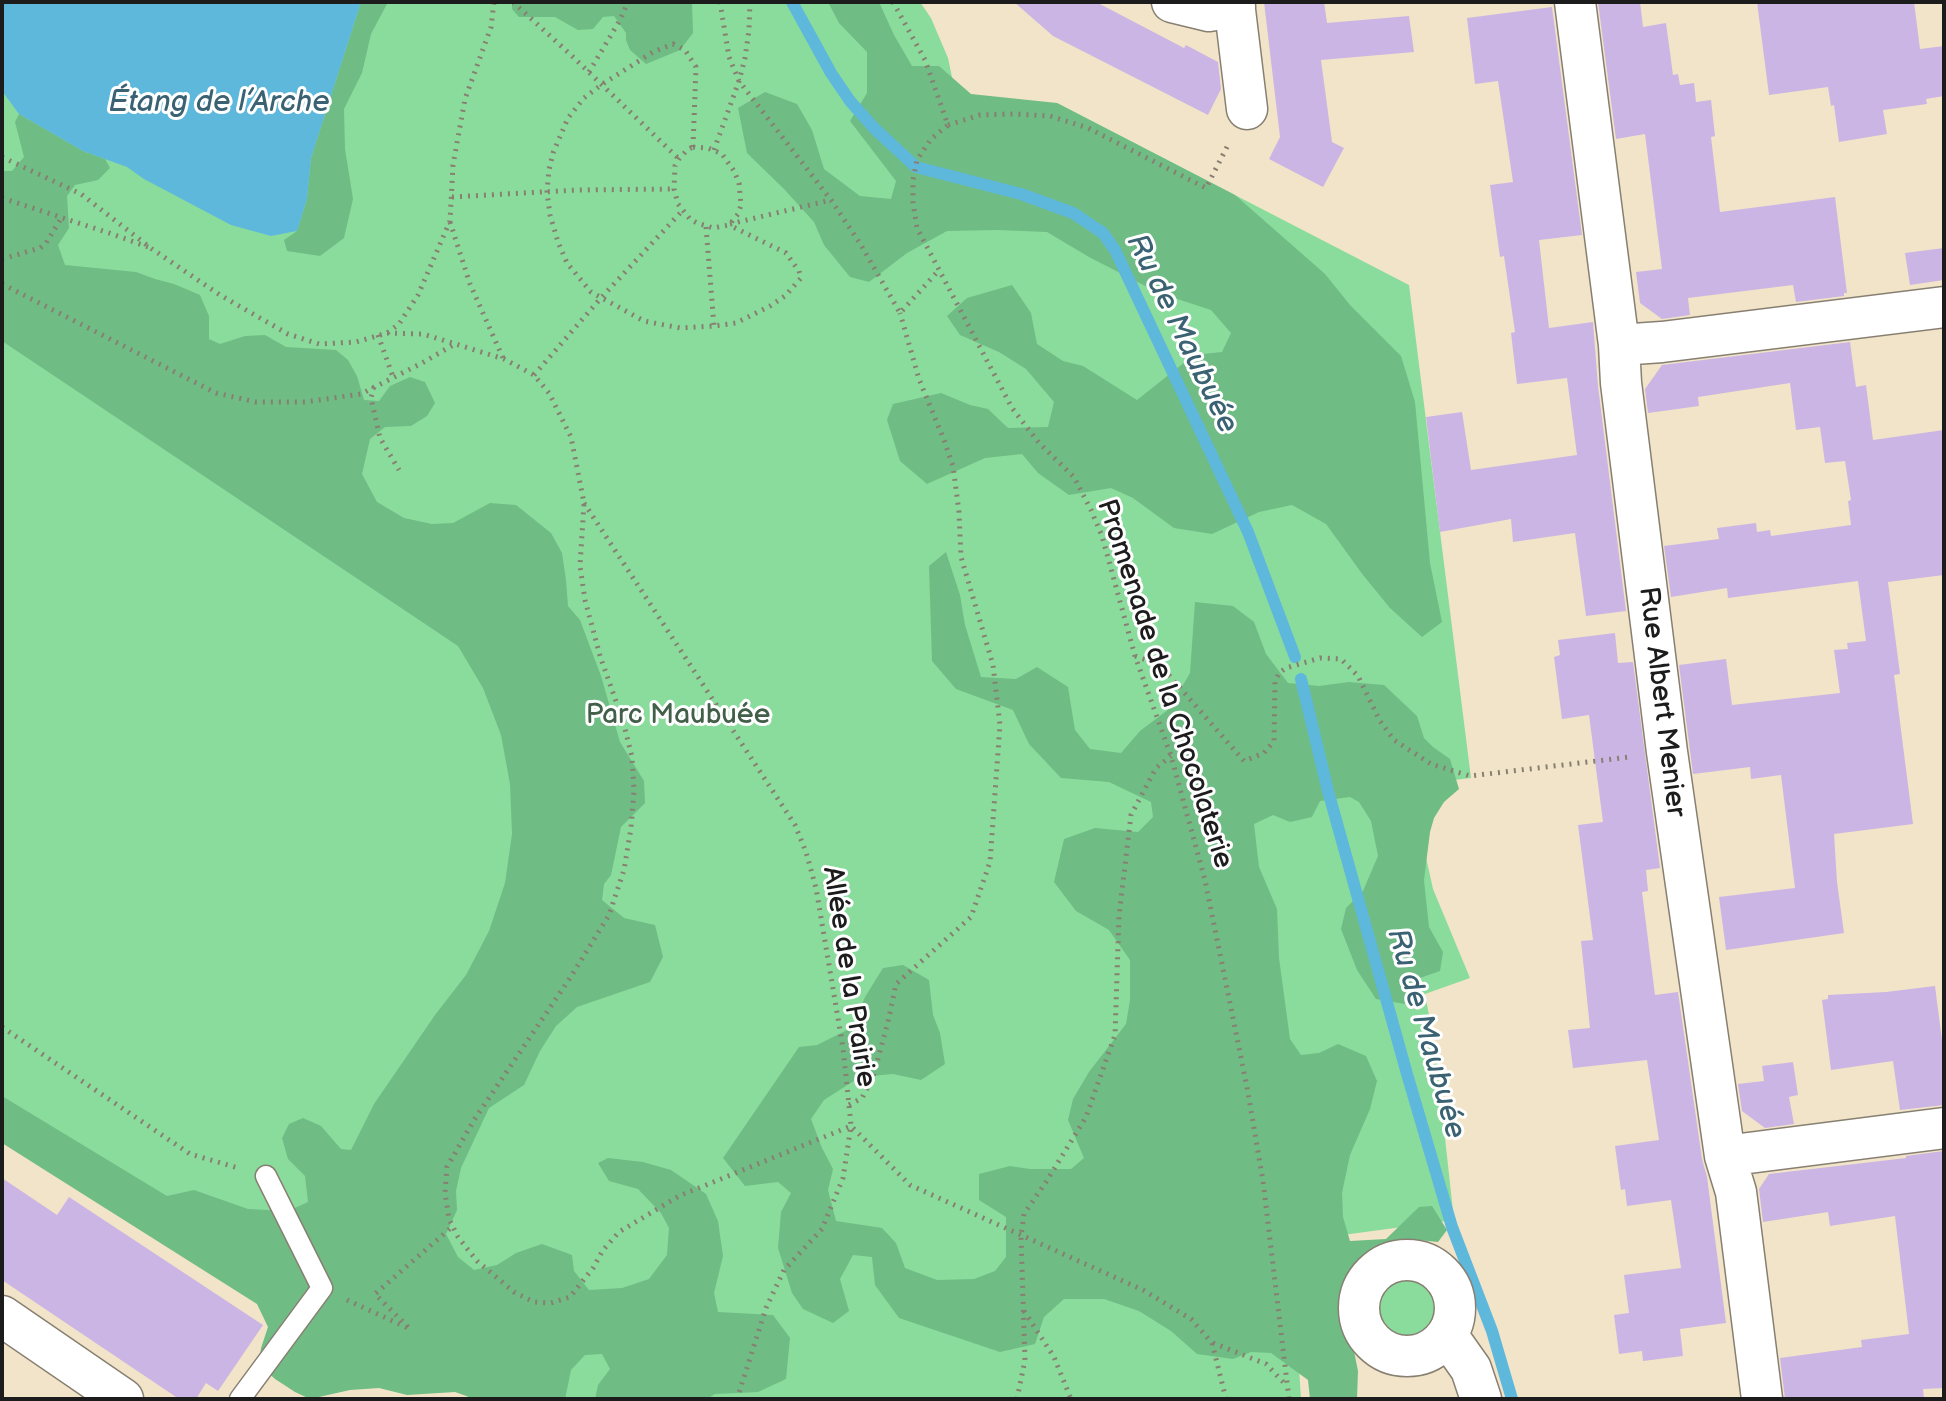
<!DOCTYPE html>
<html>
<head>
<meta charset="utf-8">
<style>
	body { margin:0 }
	#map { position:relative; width:1946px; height:1401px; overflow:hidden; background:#f2e4c8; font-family:"Balsamiq Sans",sans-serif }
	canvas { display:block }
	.frame { position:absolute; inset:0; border:4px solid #1c1c1c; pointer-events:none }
</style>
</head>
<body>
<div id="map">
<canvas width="1946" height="1401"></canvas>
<div class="frame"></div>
</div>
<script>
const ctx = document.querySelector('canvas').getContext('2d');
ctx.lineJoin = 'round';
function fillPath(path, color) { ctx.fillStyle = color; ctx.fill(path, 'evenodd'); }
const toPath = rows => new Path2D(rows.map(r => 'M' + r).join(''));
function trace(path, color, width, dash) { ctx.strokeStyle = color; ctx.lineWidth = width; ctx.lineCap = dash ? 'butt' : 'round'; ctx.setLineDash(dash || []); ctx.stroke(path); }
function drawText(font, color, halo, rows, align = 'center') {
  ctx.font = font + ' "Balsamiq Sans",sans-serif'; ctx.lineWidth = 6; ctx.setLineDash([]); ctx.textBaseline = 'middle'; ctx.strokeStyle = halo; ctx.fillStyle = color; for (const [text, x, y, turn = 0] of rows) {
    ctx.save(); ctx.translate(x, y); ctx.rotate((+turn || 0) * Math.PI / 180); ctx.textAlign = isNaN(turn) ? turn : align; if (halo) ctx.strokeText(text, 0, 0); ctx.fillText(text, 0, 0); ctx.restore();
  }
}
const green = toPath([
	[2,2,920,2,931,18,948,58,957,101,1057,103,1409,285,1471,778,1410,785,1433,889,1470,978,1425,994,1435,1047,1454,1220,1291,1242,1301,1399,468,1399,461,1376,2,1135],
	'1377 1308a32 32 0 1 1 64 0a32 32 0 1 1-64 0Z'
]);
const forest = toPath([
	[361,2,388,2,371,34,362,73,344,109,345,149,353,199,344,238,320,256,287,251,284,240,297,231,307,199,311,158],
	[512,2,692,2,693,33,680,50,646,64,630,50,626,40,626,33,614,16,603,17,593,29,578,30,555,17,519,17,512,9],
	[828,2,879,2,894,35,912,66,939,66,971,94,1057,103,1235,195,1325,274,1350,305,1401,356,1415,402,1430,563,1442,622,1422,637,1390,608,1363,575,1326,524,1292,505,1259,512,1212,534,1174,528,1133,498,1111,488,1069,495,1038,473,1022,454,985,458,927,484,900,461,887,420,893,404,941,393,970,405,988,409,1008,428,1048,427,1054,402,1026,369,999,352,960,335,947,316,967,298,1012,285,1031,313,1037,344,1063,361,1083,366,1137,400,1194,355,1222,352,1231,333,1211,310,1159,293,1089,257,1047,232,997,230,947,231,907,253,869,282,850,277,824,245,814,222,784,189,747,153,738,108,765,92,797,104,812,130,824,169,860,196,891,199,896,181,850,121,867,93,867,52,839,23],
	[19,114,83,151,105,159,110,168,98,180,75,185,67,196,69,228,58,245,65,265,136,272,155,279,174,284,200,295,209,316,209,339,220,344,245,336,265,335,286,347,336,350,348,360,357,376,364,400,379,401,390,386,410,377,425,382,435,403,427,416,411,426,385,427,370,439,362,474,377,502,404,518,432,524,453,523,490,503,516,505,551,533,562,553,566,580,568,606,580,620,601,676,620,742,644,781,645,803,621,827,611,875,604,884,602,900,624,918,655,925,663,957,650,982,577,1007,556,1026,540,1051,524,1085,489,1108,461,1168,456,1191,457,1210,446,1234,458,1257,474,1270,497,1265,516,1253,542,1244,572,1255,574,1271,589,1290,622,1288,649,1279,667,1255,669,1228,661,1213,638,1189,609,1181,598,1163,608,1158,643,1162,671,1170,706,1194,718,1221,723,1256,714,1293,718,1312,773,1315,790,1338,786,1379,758,1392,715,1394,707,1399,595,1399,598,1385,610,1369,602,1354,585,1355,571,1370,565,1399,475,1399,455,1392,407,1395,379,1388,350,1390,310,1399,295,1392,275,1379,259,1364,261,1348,268,1327,257,1304,2,1143,2,1096,167,1196,194,1190,248,1209,288,1211,308,1202,305,1176,288,1159,282,1138,289,1124,303,1118,321,1126,341,1149,351,1150,374,1104,435,1015,466,975,489,931,505,883,512,834,510,784,501,735,483,688,458,646,2,341,2,171,12,171,24,157,15,122],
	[946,552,960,595,965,625,981,677,1016,679,1037,667,1068,687,1075,730,1090,749,1121,753,1140,731,1169,709,1190,673,1195,602,1233,606,1254,622,1266,654,1288,683,1319,686,1349,682,1384,685,1417,716,1424,738,1433,747,1450,759,1459,789,1444,802,1434,818,1430,832,1424,880,1429,927,1443,952,1440,971,1420,978,1405,1004,1376,999,1357,970,1341,929,1346,908,1363,891,1378,856,1371,821,1359,802,1350,797,1320,801,1312,817,1290,822,1273,815,1254,824,1259,867,1277,909,1279,958,1290,1039,1301,1055,1319,1053,1338,1044,1366,1056,1377,1081,1370,1109,1350,1155,1342,1193,1343,1217,1350,1241,1386,1239,1419,1207,1432,1206,1447,1230,1438,1242,1407,1239,1369,1253,1352,1290,1350,1331,1358,1371,1357,1399,1310,1399,1308,1380,1271,1353,1251,1352,1233,1359,1197,1354,1171,1331,1139,1311,1104,1299,1064,1299,1044,1317,1035,1344,1000,1352,899,1318,875,1285,872,1257,853,1255,840,1279,849,1311,833,1323,803,1309,792,1293,778,1248,781,1212,791,1193,778,1182,745,1186,723,1158,799,1047,817,1045,853,1027,865,997,883,968,903,965,929,980,933,1015,940,1033,945,1064,921,1080,893,1074,860,1077,824,1100,811,1119,822,1148,833,1169,828,1190,836,1221,882,1228,896,1243,905,1268,937,1280,974,1279,995,1271,1006,1257,1006,1217,979,1200,979,1174,1010,1166,1030,1169,1071,1169,1084,1158,1068,1120,1073,1099,1089,1072,1126,1024,1130,1000,1130,960,1109,930,1076,911,1054,882,1064,839,1095,828,1138,832,1153,817,1151,802,1109,782,1061,778,1029,744,1013,710,956,689,932,661,929,566]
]);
const water = toPath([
	[2,2,361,2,311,158,307,199,297,231,271,236,231,225,144,179,127,167,83,151,19,114,2,91]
]);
const stream = toPath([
	[792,2,831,73,850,101,874,128,916,167,1021,194,1073,213,1103,233,1115,250,1248,532,1295,657],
	[1301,679,1328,791,1407,1074,1452,1227,1492,1331,1512,1399]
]);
const building = toPath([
	[1014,2,1096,2,1184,48,1186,45,1218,62,1221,89,1208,115,1053,36],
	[1264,2,1324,2,1327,23,1409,16,1414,52,1321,60,1332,142,1344,148,1323,187,1269,159,1280,137],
	[1598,2,1640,2,1643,27,1666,23,1673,75,1678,74,1680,85,1694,83,1696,102,1711,100,1715,136,1711,137,1720,212,1835,197,1847,293,1844,293,1844,296,1796,302,1793,285,1688,298,1690,315,1662,319,1640,303,1636,272,1662,269,1645,134,1616,139],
	[1757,2,1914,2,1920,49,1944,46,1944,96,1926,99,1927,104,1883,110,1887,134,1839,142,1834,105,1831,106,1828,87,1769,95],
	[1552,7,1582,235,1539,240,1549,328,1593,322,1598,386,1626,611,1586,616,1575,533,1513,542,1511,519,1440,532,1426,417,1462,412,1471,470,1577,455,1567,378,1517,384,1511,333,1515,332,1504,256,1500,257,1490,185,1513,182,1498,81,1475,84,1467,18],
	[1944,248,1944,280,1910,285,1905,253],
	[1850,342,1856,387,1866,385,1873,440,1944,430,1944,575,1888,582,1900,674,1894,675,1913,824,1834,834,1837,882,1844,933,1726,950,1719,897,1795,888,1781,775,1751,779,1750,767,1693,774,1679,665,1726,659,1732,705,1840,693,1834,650,1848,649,1847,643,1866,641,1858,581,1728,598,1727,588,1671,597,1664,546,1719,539,1717,528,1756,523,1757,532,1770,530,1771,536,1851,525,1848,501,1851,500,1845,461,1825,463,1820,427,1796,430,1790,383,1698,397,1699,406,1648,413,1645,389,1662,365],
	[1615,633,1618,663,1633,662,1660,868,1646,870,1648,891,1642,892,1655,995,1678,992,1702,1159,1707,1177,1726,1323,1680,1329,1683,1356,1643,1361,1642,1351,1619,1354,1614,1315,1629,1313,1624,1275,1681,1268,1671,1200,1627,1206,1625,1189,1621,1190,1615,1146,1659,1140,1647,1060,1573,1068,1568,1030,1590,1028,1581,941,1593,940,1578,825,1603,822,1589,715,1562,719,1554,657,1560,655,1558,640],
	[1935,986,1944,1056,1944,1105,1900,1110,1893,1061,1831,1070,1822,1000,1828,999,1828,995,1886,992],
	[1793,1062,1798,1095,1789,1097,1794,1124,1765,1128,1742,1111,1738,1084,1764,1081,1762,1066],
	[1944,1151,1944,1388,1923,1389,1924,1399,1785,1399,1780,1358,1862,1347,1861,1340,1909,1334,1895,1216,1830,1226,1828,1212,1763,1222,1759,1189,1769,1174,1906,1158,1906,1156],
	[2,1178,57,1215,69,1197,263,1325,218,1391,206,1383,196,1399,179,1399,2,1280]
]);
const path = toPath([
	[513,2,572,56,679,159],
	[720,2,729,57,739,81,831,200,861,245,900,313,939,270],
	[893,2,925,60,948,125,931,139,917,160,913,180,913,203,917,228,1012,408,1039,443,1074,477,1091,510,1102,536,1135,656,1171,756,1205,880,1247,1087,1263,1181,1289,1399],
	[589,72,620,20,628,2],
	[948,125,980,115,1014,114,1050,116,1088,128,1206,188,1229,143],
	[693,147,696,67,685,50,673,44,653,52,601,85,584,98,568,118,553,153,549,170,547,192,550,215,558,242,567,263,591,292,644,321,680,328,714,326,736,323,770,306,785,296,801,278,799,271,786,253,729,225],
	[693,147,708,148,722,154,734,171,739,183,741,205,738,214,729,225,713,228,697,223,690,219,678,204,674,189,675,166,679,159,687,150,693,147],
	[714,150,739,81,745,58,749,30,750,2],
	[2,157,81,194,152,249,220,295,288,334,319,344,356,342,387,333,399,324,418,295,450,221,453,165,465,99,491,27,494,2],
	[452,197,577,190,674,189],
	[2,198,112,234,148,247],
	[450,222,470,284,503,358],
	[730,224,831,200],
	[706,227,714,326],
	[2,259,40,248,46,243,62,217],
	[2,284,216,393,256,402,305,402,361,394,422,363,453,345],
	[387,333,423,334,504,359,534,375,549,393,571,437,584,503,580,566,585,600,600,656,623,721,632,757,634,790,631,828,624,870,609,915,570,978,474,1120,447,1167,445,1192,449,1219,458,1237,477,1261,514,1292,534,1302,551,1303,570,1297,593,1268,603,1250,619,1232,679,1196,851,1126,910,1185,1143,1290,1191,1319,1212,1343,1226,1399],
	[378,335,393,377],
	[534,375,600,299,682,211],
	[374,387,371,398,380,438,399,470],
	[584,503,795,825,806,852,816,888,843,1048,849,1105,851,1126,843,1178,822,1229,784,1270,766,1308,737,1399],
	[1135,656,1160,665,1244,761,1264,753,1274,741,1275,682,1279,673,1286,668,1320,658,1341,659,1358,676,1380,721,1394,740,1431,764,1470,776,1630,757],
	[2,1027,190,1154,238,1168],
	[849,1105,862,1098,873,1077,888,1022,896,984,971,917,990,862,1000,725,993,665,961,557,959,512,953,466,944,440,919,379,900,313],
	[347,1300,410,1329,375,1294,453,1226],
	[1024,1311,1054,1357,1071,1399],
	[1213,1343,1266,1364,1286,1385],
	[1017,1399,1025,1360,1021,1236,1024,1214,1046,1182,1086,1117,1115,1035,1119,916,1131,815,1156,768,1171,756]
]);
const service = toPath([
	[240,1399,322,1288,266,1176]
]);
const minor = toPath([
	[1172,2,1209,11,1235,7],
	[1234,2,1247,109],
	[1575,2,1619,345,1621,383,1667,752,1725,1156,1736,1192,1762,1399],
	[1619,345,1662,342,1944,307],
	[1725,1156,1944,1128],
	'1359 1308a48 48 0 1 1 96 0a48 48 0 1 1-96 0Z',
	[2,1316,123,1399],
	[1447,1335,1471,1369,1481,1399]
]);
const streetNames = [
	["Promenade de la Chocolaterie",1164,684,72],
	["Rue Albert Menier",1661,702,83],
	["Allée de la Prairie",848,977,81]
];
const parkNames = [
	["Parc Maubuée",678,716]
];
const waterNames = [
	["Étang de l’Arche",219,103],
	["Ru de Maubuée",1181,334,64],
	["Ru de Maubuée",1425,1034,74]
];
fillPath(green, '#8adc9c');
fillPath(forest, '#6fbc84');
fillPath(water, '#5eb8dc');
trace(stream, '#5eb8dc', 12);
fillPath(building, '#cbb5e4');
trace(service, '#878072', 23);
trace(minor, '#878072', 43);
trace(path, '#878072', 5, [2, 6]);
trace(service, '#fff', 20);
trace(minor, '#fff', 40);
drawText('28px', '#1c1c1c', '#fff', streetNames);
drawText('28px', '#425f49', '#fff', parkNames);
drawText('italic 30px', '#3a6272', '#fff', waterNames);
</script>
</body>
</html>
